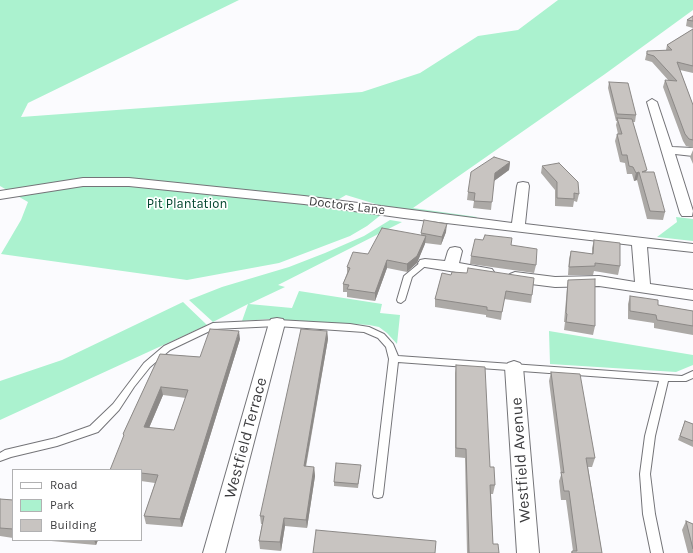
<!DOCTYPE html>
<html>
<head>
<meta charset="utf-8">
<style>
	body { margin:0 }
	#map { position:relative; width:693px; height:553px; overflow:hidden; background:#fbfbfe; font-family:Karla,sans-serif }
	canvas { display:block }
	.legend { position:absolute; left:12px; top:469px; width:130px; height:72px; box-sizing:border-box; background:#fff; border:1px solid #b1b1b2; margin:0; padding:5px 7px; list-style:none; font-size:12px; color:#3c3c3e }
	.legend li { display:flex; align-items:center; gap:8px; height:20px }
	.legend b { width:20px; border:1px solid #b1b1b2 }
</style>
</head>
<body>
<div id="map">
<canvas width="693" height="553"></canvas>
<ul class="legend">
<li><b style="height:5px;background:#fff"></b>Road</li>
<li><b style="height:11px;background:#abf2cf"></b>Park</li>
<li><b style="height:11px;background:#c8c4c1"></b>Building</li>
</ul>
</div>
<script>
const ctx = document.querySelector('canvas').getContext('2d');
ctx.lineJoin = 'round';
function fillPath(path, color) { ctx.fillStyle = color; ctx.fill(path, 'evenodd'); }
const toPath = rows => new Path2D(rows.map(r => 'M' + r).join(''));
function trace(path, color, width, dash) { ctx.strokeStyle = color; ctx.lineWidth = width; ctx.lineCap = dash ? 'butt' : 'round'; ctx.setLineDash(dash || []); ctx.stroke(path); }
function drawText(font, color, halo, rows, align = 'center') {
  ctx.font = font + ' Karla,sans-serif'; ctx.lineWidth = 3.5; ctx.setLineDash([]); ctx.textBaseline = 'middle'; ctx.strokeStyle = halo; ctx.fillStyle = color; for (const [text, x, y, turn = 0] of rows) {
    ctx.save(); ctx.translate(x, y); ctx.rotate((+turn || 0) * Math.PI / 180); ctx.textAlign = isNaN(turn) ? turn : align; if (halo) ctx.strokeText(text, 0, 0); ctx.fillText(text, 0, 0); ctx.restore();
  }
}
const green = toPath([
	[0,0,239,0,28,103,21,117,362,92,420,73,478,36,518,30,558,0,693,0,693,10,605,74,413,208,477,217,474,221,392,209,346,195,334,202,382,214,367,226,350,236,279,263,187,280,1,254,21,220,28,202,0,186],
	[676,217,693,219,693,241,657,237,677,222],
	[390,220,402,222,278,285,285,287,249,304,292,308,299,291,382,304,380,313,400,315,397,344,387,333,379,327,369,325,270,319,242,321,248,304,213,322,189,300,222,287,289,267,325,253,364,236],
	[183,302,207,325,0,420,0,381,62,360],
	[549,331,693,355,693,365,676,372,550,364]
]);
const lane = toPath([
	[422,261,428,261,429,263,412,277,405,300,401,303,398,302,397,300,404,276,422,261],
	[277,320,350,324,369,327,384,334,393,344,398,356,682,376,693,371,693,378,686,381,668,381,655,436,650,474,655,514,663,553,651,553,643,514,640,474,645,436,659,381,398,362,383,494,382,497,378,498,374,497,373,494,389,359,386,347,378,338,364,332,277,326,214,329,170,350,150,367,134,387,119,410,98,432,57,446,11,457,0,461,0,453,5,450,56,438,90,426,113,404,144,363,164,346,213,323,277,320]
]);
const street = toPath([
	[652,99,657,102,672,147,693,148,693,156,675,154,693,211,692,216,682,216,680,213,647,102,652,99],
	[83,178,129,178,304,196,512,223,517,186,518,183,523,182,528,183,529,186,525,224,693,244,693,252,647,247,650,284,693,290,693,300,599,286,555,287,515,282,510,280,507,277,510,274,515,272,555,277,599,276,635,282,632,245,404,218,304,204,129,186,83,186,0,199,0,191,83,178],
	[455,247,460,248,462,251,459,263,492,269,494,272,492,275,487,277,425,267,420,266,418,263,420,260,425,259,445,261,448,251,450,248,455,247],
	[277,318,283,319,285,323,225,553,203,553,269,323,271,319,277,318],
	[514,361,520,363,523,367,539,553,517,553,505,367,508,363,514,361]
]);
const wall = toPath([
	[693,16,693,28,686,26,687,20],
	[693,29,693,73,680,70,693,105,693,148,686,146,683,141,663,87,665,80,669,81,652,62,645,60,647,51,666,50,667,45],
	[609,82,636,115,635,122,633,122,646,172,665,212,663,220,647,219,637,180,634,181,632,174,627,174,625,163,620,162,615,141,617,134,618,134,616,125,617,121,616,121,608,88],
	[693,150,693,164,690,157],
	[510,162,509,170,494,181,491,210,473,208,474,201,467,200,468,192],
	[542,166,579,194,577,202,574,201,573,207,555,206,555,190,541,173],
	[446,232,441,245,425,243,417,263,407,272,387,268,375,301,347,297,347,292,343,292,343,284,347,273,347,267,368,254,421,235,421,233],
	[594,240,620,266,618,275,594,271,593,275,568,275,569,259,571,251,592,254,592,248],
	[511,245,536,265,534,273,470,264,471,256],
	[442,273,532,295,531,303,504,299,501,320,486,317,486,315,435,307,435,299],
	[568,280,595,326,593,335,564,330,565,322,564,322,567,288],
	[630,296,658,305,693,311,693,335,654,328,654,323,628,319,628,304],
	[327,331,328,339,306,467,314,467,315,476,307,528,285,526,281,551,260,549,259,541,262,524,261,524,260,516],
	[240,339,182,527,146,524,144,516,155,483,141,481,141,470,123,434,160,354,200,357],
	[163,395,186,398,174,430,149,428],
	[456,365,490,467,495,485,493,494,491,494,493,544,499,553,467,553,465,458,455,457,455,373],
	[551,372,595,458,592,467,588,467,602,553,571,553,572,551,573,551,566,500,561,500,559,481,561,475,549,381],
	[685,421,693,424,693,447,678,440],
	[361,465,358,488,334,486,334,482],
	[0,499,13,500,13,538,0,536],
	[686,521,693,524,693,553,688,553,682,530],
	[40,540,98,540,96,545]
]);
const shadedWall = toPath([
	[510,162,509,170,494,181,495,173],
	[639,172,637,180,634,181,636,173],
	[447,224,446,232,441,245,442,237],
	[426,236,425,244,417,263,407,272,407,264],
	[387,260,387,268,375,301,375,293],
	[239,331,240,339,182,527,180,519],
	[327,331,328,339,304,475,304,466],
	[161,387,163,395,146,435,144,427],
	[314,467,315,476,307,528,306,520],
	[284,518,285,526,281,551,280,542],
	[94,540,98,540,96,545]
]);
const building = toPath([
	[693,16,693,21,687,20,693,16],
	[693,29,693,66,677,62,693,105,693,140,689,139,685,134,665,80,677,81,654,56,647,54,647,51,672,50,667,45,693,29],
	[609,82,628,83,636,115,617,114,609,82],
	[617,118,632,119,647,170,642,172,654,172,665,212,650,211,639,172,636,173,633,167,629,166,627,155,622,155,617,134,622,134,617,118],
	[494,157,510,162,495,173,492,202,474,201,475,193,468,192,471,172,494,157],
	[559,163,578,182,579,194,574,193,574,199,557,198,557,182,542,166,559,163],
	[424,220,447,224,442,237,421,233,424,220],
	[382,228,426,236,417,256,407,264,387,260,375,293,347,289,349,285,343,284,350,268,347,267,353,252,368,254,382,228],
	[485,235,512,238,511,245,537,249,536,265,471,256,475,239,483,240,485,235],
	[594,240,620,243,620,266,595,263,595,266,569,267,571,251,593,254,594,240],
	[468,268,534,278,532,295,506,291,502,312,487,310,487,307,435,299,442,273,451,275,452,272,467,273,468,268],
	[595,279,595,326,566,322,567,314,566,313,568,280,595,279],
	[630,296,658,300,658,305,693,311,693,326,657,320,656,315,630,311,630,296],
	[210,329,239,331,180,519,144,516,158,475,141,473,141,470,110,470,124,435,123,434,160,354,200,357,210,329],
	[161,387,188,390,174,430,144,427,161,387],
	[301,329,327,331,304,466,314,467,306,520,284,518,280,542,259,541,264,516,260,516,301,329],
	[456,365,485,367,490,467,494,467,495,485,490,485,493,544,498,544,499,553,469,553,466,449,456,448,456,365],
	[551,372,580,374,595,458,586,458,602,553,572,553,572,551,577,551,569,491,564,491,561,472,564,473,551,372],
	[685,421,693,424,693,441,680,436,685,421],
	[336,463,361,465,358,484,334,482,336,463],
	[0,499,13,500,13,529,0,528,0,499],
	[686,521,693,524,693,549,686,521],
	[316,530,436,541,435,553,313,553,316,530]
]);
const parkNames = [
	["Pit Plantation",187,204]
];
const streetNames = [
	["Doctors Lane",347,206,7]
];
const nearStreetnames = [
	["Westfield Terrace",246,438,-75],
	["Westfield Avenue",521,460,-94]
];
fillPath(green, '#abf2cf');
trace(lane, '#747478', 2);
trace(street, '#747478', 2);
fillPath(lane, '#fff');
fillPath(street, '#fff');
fillPath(wall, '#aca9a6');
fillPath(shadedWall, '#8c8987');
fillPath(building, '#c8c4c1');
trace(building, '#8c8987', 1);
drawText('13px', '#00442d', '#fff', parkNames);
drawText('13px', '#3c3c3e', '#fff', streetNames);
drawText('16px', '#3c3c3e', '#fff', nearStreetnames);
</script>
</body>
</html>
